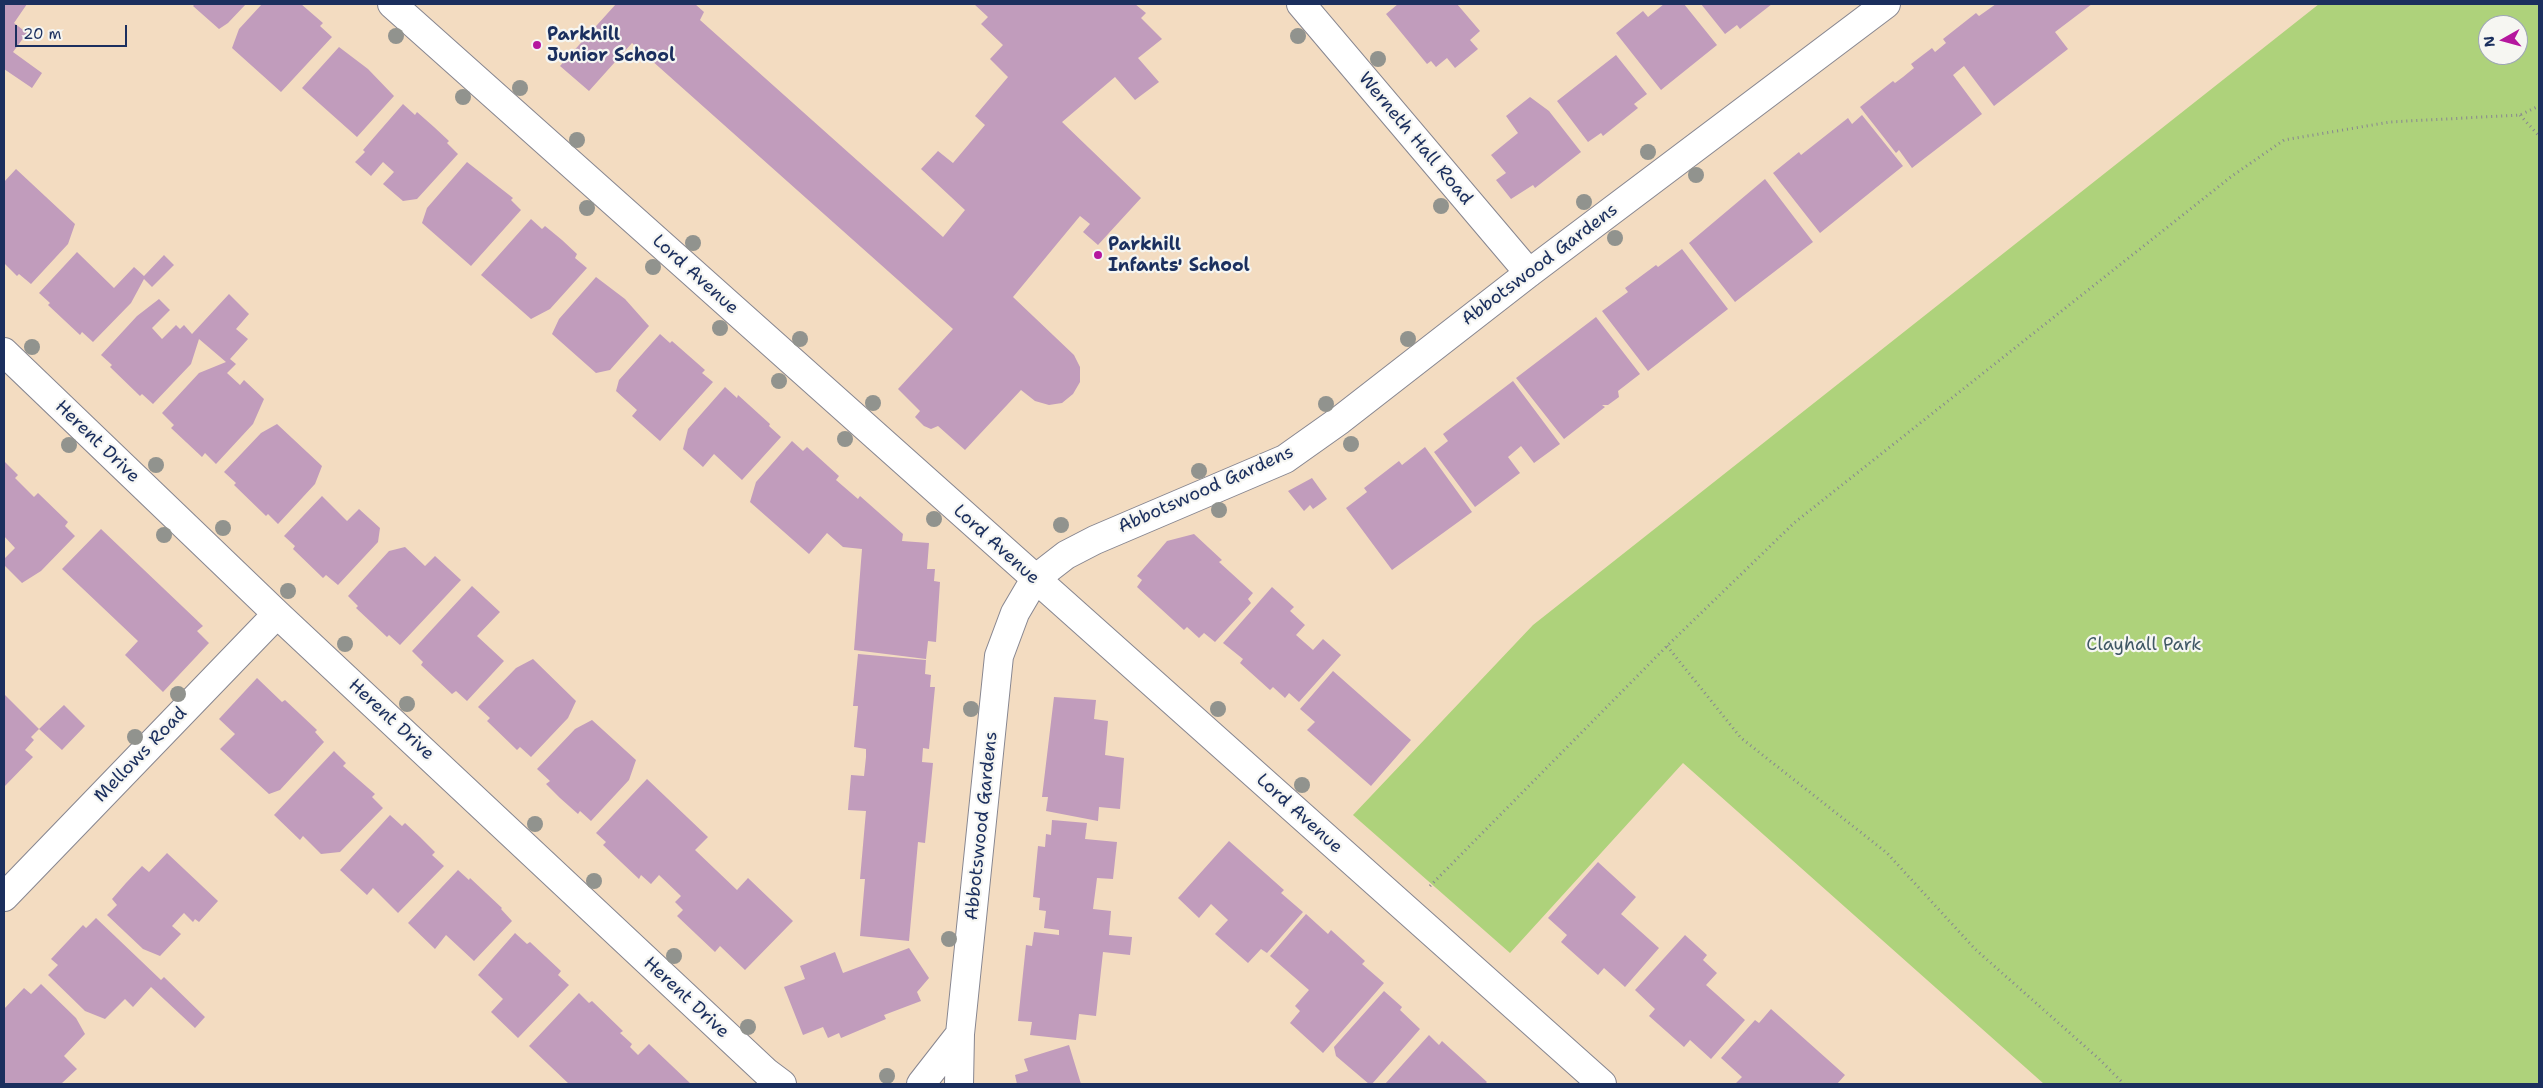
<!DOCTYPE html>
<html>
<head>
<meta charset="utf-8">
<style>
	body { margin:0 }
	#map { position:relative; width:2543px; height:1088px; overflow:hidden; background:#f3dcc1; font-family:"Shantell Sans",sans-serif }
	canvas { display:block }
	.frame { position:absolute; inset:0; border:5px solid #1b2f5e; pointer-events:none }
	.north { position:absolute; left:2478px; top:15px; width:50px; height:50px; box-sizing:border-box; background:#f6f6f2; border:1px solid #9ea6b7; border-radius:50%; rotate:263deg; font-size:14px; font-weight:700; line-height:20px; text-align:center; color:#1b2f5e }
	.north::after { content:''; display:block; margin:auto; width:18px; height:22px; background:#b5179e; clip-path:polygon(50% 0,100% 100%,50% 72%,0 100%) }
	.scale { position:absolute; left:15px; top:25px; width:112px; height:22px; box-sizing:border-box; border:2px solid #1b2f5e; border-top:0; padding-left:6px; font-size:15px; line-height:18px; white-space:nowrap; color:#1b2f5e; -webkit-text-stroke:4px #f6f6f2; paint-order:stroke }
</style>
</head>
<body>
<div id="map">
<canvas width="2543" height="1088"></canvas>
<div class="frame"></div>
<div class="north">N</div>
<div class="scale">20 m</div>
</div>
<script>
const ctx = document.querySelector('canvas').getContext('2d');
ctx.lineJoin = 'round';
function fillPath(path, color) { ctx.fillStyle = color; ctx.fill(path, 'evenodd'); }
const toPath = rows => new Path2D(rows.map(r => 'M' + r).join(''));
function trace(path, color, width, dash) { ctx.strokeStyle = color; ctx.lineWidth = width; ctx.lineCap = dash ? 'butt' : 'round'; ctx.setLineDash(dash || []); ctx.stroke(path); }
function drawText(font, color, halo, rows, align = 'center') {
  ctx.font = font + ' "Shantell Sans",sans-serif'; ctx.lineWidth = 4.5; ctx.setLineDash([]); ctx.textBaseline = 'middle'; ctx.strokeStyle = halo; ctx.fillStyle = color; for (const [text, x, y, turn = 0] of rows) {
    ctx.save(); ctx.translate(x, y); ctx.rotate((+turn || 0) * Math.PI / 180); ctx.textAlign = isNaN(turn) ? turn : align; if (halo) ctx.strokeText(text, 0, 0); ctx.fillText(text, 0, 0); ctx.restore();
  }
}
const green = toPath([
	[2319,4,2539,4,2539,1084,2044,1084,1683,763,1510,953,1353,815,1533,625],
	[2488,25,2518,25,2518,55,2488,55]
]);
const building = toPath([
	[4,4,27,4,14,23,27,33,13,52,42,73,32,88,4,69],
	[195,4,246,4,228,23,219,29,193,6],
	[262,4,301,4,323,23,320,26,332,37,281,92,232,48,239,29],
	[616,4,695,4,704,12,700,20,943,237,965,210,921,169,938,151,953,163,985,125,975,116,1008,77,990,59,1003,45,981,24,988,17,974,4,1135,4,1146,13,1141,18,1162,39,1138,58,1159,82,1135,100,1115,77,1062,122,1141,198,1098,245,1083,232,1090,224,1080,216,1013,297,1074,355,1080,367,1080,382,1073,394,1062,403,1049,405,1035,401,1021,390,965,450,938,426,931,429,924,426,915,417,920,411,898,389,953,329,632,43,589,91,560,66],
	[1398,4,1457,4,1480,31,1470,40,1478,49,1455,68,1447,58,1436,67,1431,61,1427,64,1386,14],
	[1664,4,1684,4,1717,45,1661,90,1616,33,1643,11,1648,17],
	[1701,4,1772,4,1740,29,1737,25,1725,34],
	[1996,4,2092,4,2055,32,2068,49,1994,106,1964,66,1953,75,1982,114,1912,168,1899,150,1896,153,1860,107,1893,81,1895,83,1903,77,1914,68,1911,64,1932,48,1935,52,1946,43,1943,39,1976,13,1979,16],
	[339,47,368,69,394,96,357,137,302,88],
	[1616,55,1647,94,1634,104,1638,108,1603,136,1601,133,1588,142,1557,101],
	[1530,97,1549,111,1581,152,1535,188,1533,185,1511,199,1496,180,1506,173,1491,155,1518,133,1506,116],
	[403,104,415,115,417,112,434,127,449,141,447,143,458,154,417,199,403,201,383,184,394,172,383,162,371,176,355,162,365,152,363,150],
	[1862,115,1903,166,1820,233,1773,173,1799,152,1801,155,1848,118,1852,124],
	[467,162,513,198,511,200,521,210,471,266,422,223,427,208],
	[16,169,75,224,68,244,31,284,19,274,17,276,4,263,4,182],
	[1765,179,1813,242,1735,302,1689,243],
	[531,219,542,229,545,226,562,240,577,254,575,258,587,268,550,309,531,319,481,275],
	[1682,249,1728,309,1648,371,1602,311,1628,292,1625,288,1656,265,1658,267],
	[77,252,114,288,134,267,144,276,164,255,174,265,152,287,144,279,131,303,93,342,82,332,80,335,48,305,50,303,39,293],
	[596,277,625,299,649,326,610,370,596,373,552,334,559,319],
	[229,294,249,314,236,329,248,339,230,359,236,364,227,373,240,385,244,380,264,399,253,424,216,464,205,453,202,457,171,428,174,425,162,413,199,373,226,362,199,339,191,364,153,404,142,394,140,396,110,367,112,365,101,355,137,316,159,299,170,310,152,328,162,339,176,325,180,329,184,325,192,334],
	[1596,317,1640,374,1618,391,1619,397,1608,405,1602,405,1605,407,1564,439,1516,378],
	[660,334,670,343,672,341,705,370,702,373,713,382,660,441,632,416,637,410,616,391,619,380],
	[1513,381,1560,444,1534,463,1521,446,1508,457,1520,473,1475,507,1434,452,1448,441,1443,434],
	[725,387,737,398,738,395,770,424,769,426,781,437,742,480,714,454,703,467,683,449,688,429],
	[277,424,322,466,315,484,278,524,268,514,266,516,234,485,236,483,224,472,261,433],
	[792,441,803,451,807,447,839,476,836,480,858,499,860,496,903,534,902,541,929,543,927,569,935,569,934,581,940,582,936,642,928,641,926,659,854,650,862,549,843,547,827,533,809,554,750,502,756,482],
	[1425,447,1472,512,1392,570,1346,508,1367,492,1364,488,1399,461,1402,465],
	[4,461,18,475,15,478,34,497,38,493,68,522,65,526,75,536,41,571,22,583,4,565,4,559,15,548,4,536],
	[1312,478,1327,499,1313,509,1310,505,1304,511,1288,491],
	[322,496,347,521,359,509,380,528,378,542,338,585,326,575,323,578,293,549,295,546,284,536],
	[101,529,203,626,197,631,209,643,163,692,125,655,138,641,62,569],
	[1194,534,1222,560,1219,562,1253,593,1248,599,1251,603,1215,642,1204,633,1199,638,1187,627,1184,630,1137,587,1142,580,1137,576,1167,541],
	[405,547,425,566,435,556,461,580,400,645,389,635,387,637,356,608,358,606,348,596,389,551],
	[472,586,500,612,477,636,504,661,467,701,456,691,452,694,421,665,423,662,412,651],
	[1272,587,1294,607,1290,611,1305,625,1296,635,1313,650,1323,639,1341,655,1299,702,1289,693,1285,698,1273,687,1270,690,1240,663,1243,659,1223,643],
	[858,654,926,660,925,674,931,675,930,687,935,687,929,749,923,748,922,762,933,763,925,843,918,842,909,941,860,936,865,879,860,879,866,811,848,810,851,775,864,776,866,757,866,749,854,747,858,706,853,706],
	[533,659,576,701,568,718,531,757,520,747,517,750,487,721,490,718,478,707,516,668],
	[1333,671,1411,740,1371,786,1307,730,1315,722,1300,709],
	[257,678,282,702,285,700,300,714,317,730,315,732,324,742,280,790,269,794,220,749,235,734,219,719],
	[4,694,39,729,31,737,34,740,25,750,33,757,4,787],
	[1054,697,1096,700,1094,719,1108,721,1105,755,1124,758,1120,809,1099,807,1098,821,1046,811,1048,797,1042,797],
	[64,705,85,726,62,750,39,729],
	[592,720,636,760,629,780,591,821,580,811,578,814,560,798,546,784,550,781,537,769,575,729],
	[334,751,346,763,343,766,375,794,372,797,383,808,340,852,321,854,303,836,300,840,274,815],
	[647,779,708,837,695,850,737,890,748,878,793,921,745,970,720,946,715,952,677,916,683,910,675,902,681,896,659,875,651,884,641,875,639,879,603,845,606,842,596,833],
	[390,815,402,826,405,823,420,837,435,852,432,855,444,866,398,913,373,888,367,895,340,870],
	[1052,820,1087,823,1085,839,1117,842,1113,879,1097,878,1093,909,1111,911,1109,935,1132,937,1130,955,1103,952,1096,1016,1079,1014,1076,1040,1030,1035,1032,1022,1018,1021,1026,945,1032,946,1034,932,1059,935,1059,930,1044,928,1046,911,1039,910,1040,898,1033,897,1038,846,1045,847,1046,834,1051,835],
	[1229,841,1284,890,1281,893,1303,912,1267,953,1261,949,1248,963,1215,934,1228,920,1211,904,1199,918,1178,898],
	[167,853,218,901,199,922,195,919,193,922,184,913,172,926,181,934,160,956,143,949,107,915,117,905,112,899,126,883,142,866,149,872],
	[1598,862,1636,897,1621,914,1659,948,1625,987,1604,968,1598,975,1561,942,1567,935,1548,918],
	[458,870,469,880,470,878,502,908,501,909,512,921,474,961,446,935,435,949,408,923],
	[1306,914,1328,934,1331,930,1365,961,1362,964,1384,983,1323,1053,1290,1023,1300,1011,1295,1006,1309,990,1270,956],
	[96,918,161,980,164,977,205,1017,195,1028,151,987,133,1007,125,999,105,1019,85,1011,48,975,58,965,51,959,83,925,86,928],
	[515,933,527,944,530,942,561,971,558,975,569,985,518,1038,491,1012,503,999,478,975],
	[1685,935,1707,955,1703,960,1717,973,1706,985,1745,1020,1711,1059,1690,1040,1684,1047,1649,1016,1655,1009,1635,990],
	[909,948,929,978,917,992,921,1001,884,1015,886,1019,841,1038,839,1033,828,1038,823,1027,803,1035,784,987,805,979,800,966,835,952,843,973],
	[41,984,76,1018,85,1034,64,1056,77,1069,61,1084,4,1084,4,1009,24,988,31,994],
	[1384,991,1402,1007,1400,1010,1420,1029,1372,1084,1369,1084,1336,1056,1334,1047],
	[579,993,589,1003,592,1001,623,1031,620,1033,632,1044,630,1047,638,1055,649,1044,691,1084,569,1084,529,1046],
	[1771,1009,1845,1075,1837,1084,1735,1084,1742,1077,1721,1058,1755,1020,1759,1023],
	[1429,1035,1439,1045,1442,1041,1487,1082,1485,1084,1385,1084],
	[1069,1045,1081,1084,1017,1084,1015,1075,1028,1071,1024,1059]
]);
const path = toPath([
	[2520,115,2539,136],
	[1667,646,1741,738,1887,853,1975,949,2098,1058,2124,1084],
	[1430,886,1667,646,1794,523,2232,176,2284,140,2390,122,2520,115,2539,106]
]);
const minor = toPath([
	[392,4,1602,1084],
	[1301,4,1529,273],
	[4,352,277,614,766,1072,782,1084],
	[4,897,277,614],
	[921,1084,960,1034],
	[959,1084,960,1034,999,656,1015,613,1035,579,1066,555,1095,540,1285,459,1340,420,1529,273,1886,4]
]);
const trees = [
	[396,36],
	[1298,36],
	[1378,59],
	[520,88],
	[463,97],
	[577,140],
	[1648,152],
	[1696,175],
	[1584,202],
	[1441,206],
	[587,208],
	[1615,238],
	[693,243],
	[653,267],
	[720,328],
	[800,339],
	[1408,339],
	[32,347],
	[779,381],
	[873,403],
	[1326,404],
	[845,439],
	[1351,444],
	[69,445],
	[156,465],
	[1199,471],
	[1219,510],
	[934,519],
	[1061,525],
	[223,528],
	[164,535],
	[288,591],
	[345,644],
	[178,694],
	[407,704],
	[971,709],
	[1218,709],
	[135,737],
	[1302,785],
	[535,824],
	[594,881],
	[949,939],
	[674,956],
	[748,1027],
	[887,1076]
];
const markers = [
	[537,45,5,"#b5179e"],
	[1098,255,5,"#b5179e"]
];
const poiNames = [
	["Parkhill",547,35],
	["Junior School",547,56],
	["Parkhill",1108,245],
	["Infants' School",1108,266]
];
const streetNames = [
	["Werneth Hall Road",1415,139,50],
	["Abbotswood Gardens",1540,265,-37],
	["Lord Avenue",695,275,42],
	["Herent Drive",97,442,44],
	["Abbotswood Gardens",1206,490,-24],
	["Lord Avenue",996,545,42],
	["Herent Drive",391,720,43],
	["Mellows Road",141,755,-46],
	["Lord Avenue",1299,814,42],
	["Abbotswood Gardens",982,826,-84],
	["Herent Drive",686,998,43]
];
const parkNames = [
	["Clayhall Park",2144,645]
];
fillPath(green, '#aed27b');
fillPath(building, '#c19cbc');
trace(minor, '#878690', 30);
trace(path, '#878690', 3, [1, 4]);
trace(minor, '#fff', 28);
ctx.fillStyle = '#91938e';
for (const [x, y] of trees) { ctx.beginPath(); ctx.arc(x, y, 8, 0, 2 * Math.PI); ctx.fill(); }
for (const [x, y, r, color] of markers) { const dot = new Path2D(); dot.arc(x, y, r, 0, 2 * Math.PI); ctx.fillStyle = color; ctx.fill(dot); trace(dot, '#f6f6f2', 2); }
drawText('bold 18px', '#1b2f5e', '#f6f6f2', poiNames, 'left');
drawText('18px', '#1b2f5e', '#f6f6f2', streetNames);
drawText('18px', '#405865', '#f6f6f2', parkNames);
</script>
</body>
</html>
